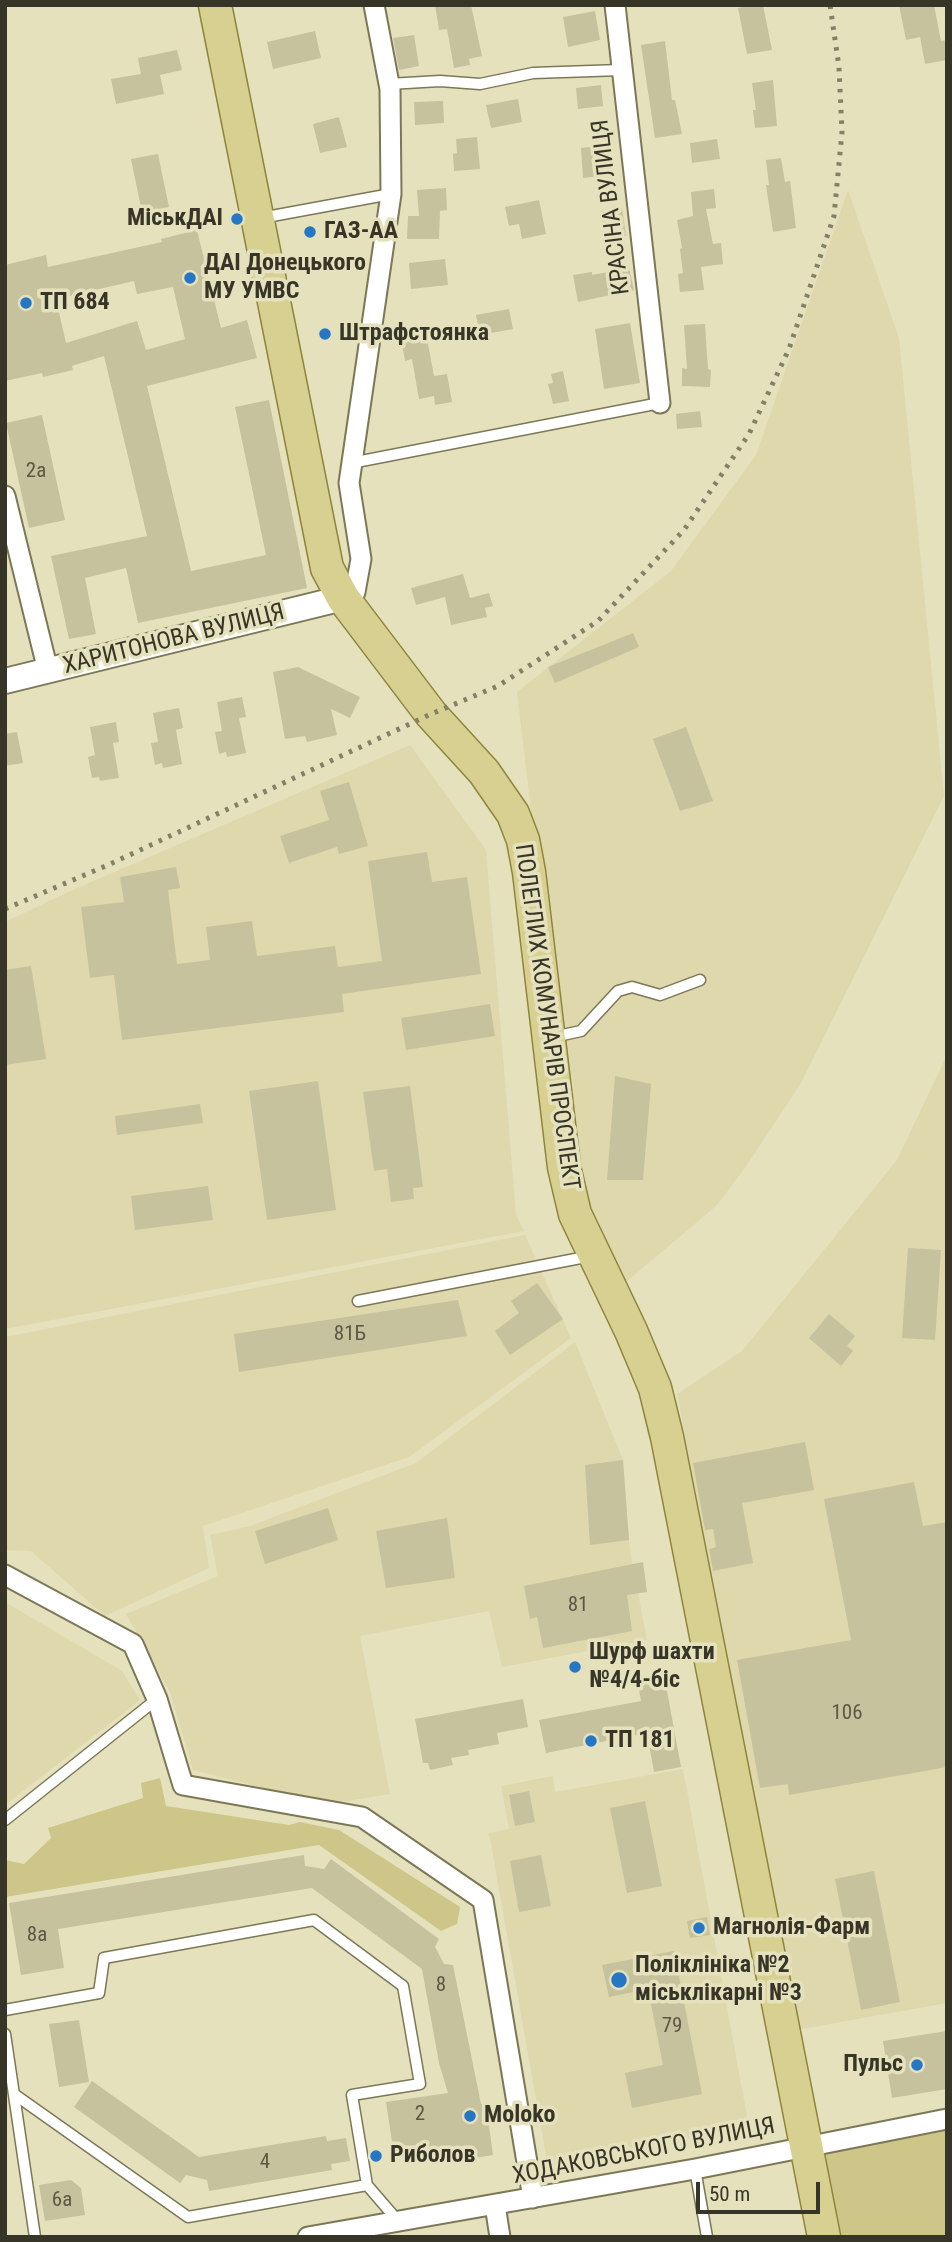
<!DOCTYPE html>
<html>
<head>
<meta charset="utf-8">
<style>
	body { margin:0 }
	#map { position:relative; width:952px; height:2242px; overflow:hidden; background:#e5e1bc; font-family:"Roboto Condensed",sans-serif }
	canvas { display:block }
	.frame { position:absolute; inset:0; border:7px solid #373527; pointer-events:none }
	.scale { position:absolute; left:696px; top:2182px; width:124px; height:32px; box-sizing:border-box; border:4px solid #373527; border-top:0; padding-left:9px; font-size:21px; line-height:24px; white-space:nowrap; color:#373527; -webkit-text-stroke:5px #e5e1bc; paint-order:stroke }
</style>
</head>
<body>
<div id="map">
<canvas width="952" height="2242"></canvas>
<div class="frame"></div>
<div class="scale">50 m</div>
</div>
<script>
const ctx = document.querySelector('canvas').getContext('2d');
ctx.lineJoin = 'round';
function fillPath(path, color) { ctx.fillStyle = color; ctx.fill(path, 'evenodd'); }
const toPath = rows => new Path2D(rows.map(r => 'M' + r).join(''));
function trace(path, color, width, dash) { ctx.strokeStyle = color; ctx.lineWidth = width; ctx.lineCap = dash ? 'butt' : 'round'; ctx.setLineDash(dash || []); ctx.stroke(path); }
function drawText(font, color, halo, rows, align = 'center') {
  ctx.font = font + ' "Roboto Condensed",sans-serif'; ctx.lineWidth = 7; ctx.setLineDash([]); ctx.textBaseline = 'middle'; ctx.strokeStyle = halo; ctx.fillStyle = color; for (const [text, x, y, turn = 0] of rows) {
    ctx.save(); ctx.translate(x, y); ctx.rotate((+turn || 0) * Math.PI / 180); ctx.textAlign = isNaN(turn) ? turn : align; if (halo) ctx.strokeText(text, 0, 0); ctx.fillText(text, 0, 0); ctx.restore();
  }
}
const built = toPath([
	[848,190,899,338,944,796,801,1083,747,1165,717,1205,625,1283,574,1175,517,692,671,571,756,455],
	[410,745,486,850,516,1215,524,1231,5,1329,5,922,77,888],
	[947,1055,947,2003,796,2030,677,1394,742,1351,897,1160],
	[525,1235,571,1338,409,1457,203,1526,209,1568,105,1616,31,1551,5,1550,5,1337],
	[575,1342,623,1460,630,1551,647,1640,502,1667,489,1611,360,1636,390,1794,329,1804,193,1770,170,1692,126,1614,218,1576,210,1535,250,1526,416,1463],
	[5,1602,122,1671,140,1700,5,1805],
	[683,1769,749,2127,548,2167,489,1833,509,1829,501,1786,553,1776,555,1792]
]);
const green = toPath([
	[160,1778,166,1806,289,1825,300,1822,339,1830,460,1907,457,1924,441,1931,319,1845,5,1897,5,1860,24,1864,51,1838,48,1828,143,1798,141,1783],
	[947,2130,947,2237,835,2237,819,2155]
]);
const building = toPath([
	[435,5,471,5,482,56,469,59,470,65,454,68,447,29,439,30],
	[753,5,763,5,772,50,747,54,738,8],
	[899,5,934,5,941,41,947,40,947,60,925,64,920,37,906,40],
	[595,11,600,40,568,47,563,17],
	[315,31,321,58,273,69,267,42],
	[414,35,419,66,399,70,393,38],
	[665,41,672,100,675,100,682,134,655,138,641,45],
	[177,50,182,70,160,75,164,94,116,104,111,79,141,74,138,58],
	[773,80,777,126,755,128,753,110,756,110,752,83],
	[601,85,603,106,578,109,576,88],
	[518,99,522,122,491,128,486,105],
	[443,101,444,123,415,125,414,102],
	[339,117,347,147,320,153,313,124],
	[477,137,480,169,454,171,453,154,457,153,456,139],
	[717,139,720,159,692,163,690,143],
	[607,145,609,175,583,178,581,148],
	[158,154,169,207,142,212,131,159],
	[781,158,785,182,790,181,796,228,773,232,766,185,769,185,766,160],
	[446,188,447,210,440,211,439,239,407,239,408,216,419,216,417,190],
	[714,189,716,208,706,209,713,244,721,243,723,264,701,267,704,290,680,292,678,274,683,273,680,249,682,248,677,220,693,216,691,192],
	[539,200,546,234,522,239,519,224,509,226,505,207],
	[622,208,626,236,605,239,601,211],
	[197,230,221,328,247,320,257,358,147,386,191,571,266,555,235,407,269,400,307,588,138,623,126,568,85,578,96,634,69,639,51,556,147,536,104,356,72,366,73,370,43,377,42,373,5,381,5,265,46,255,48,267,162,242,161,239],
	[134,281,137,294,173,287,185,339,146,350,137,321,66,343,56,299],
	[445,259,448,285,411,289,409,263],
	[629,268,634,290,578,302,573,275,592,272,592,275],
	[509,309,513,329,480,335,476,315],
	[630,323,640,383,604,389,595,329],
	[705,324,708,369,711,370,710,387,682,386,682,368,687,369,684,325],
	[425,328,434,376,447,374,452,402,435,405,434,396,419,399,412,359,405,361,400,332],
	[563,371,569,401,553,404,548,384,553,383,551,374],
	[700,411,702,427,677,429,676,414],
	[42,415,65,520,29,528,6,423],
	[463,574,470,598,489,593,493,606,485,608,487,617,451,625,445,597,416,605,411,588],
	[633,633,639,647,555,683,548,667],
	[298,667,360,697,350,718,331,709,337,735,307,742,305,736,285,739,273,672],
	[242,697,246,717,239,718,246,753,227,757,226,752,219,754,215,732,222,731,217,702],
	[179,708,183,728,176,730,182,764,163,768,162,763,155,765,151,743,158,742,153,713],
	[116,722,119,742,113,743,119,778,100,781,99,777,92,778,88,757,95,755,90,727],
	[686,727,713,801,680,811,653,739],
	[17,732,23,763,5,766,5,734],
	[349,782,368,846,339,854,337,847,289,863,280,836,329,820,320,791],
	[427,852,432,882,467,877,481,974,342,994,344,1012,122,1040,114,975,90,978,81,907,124,902,120,877,176,867,180,888,168,890,177,964,210,960,206,927,252,921,257,956,335,946,338,967,382,961,368,861],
	[31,966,46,1059,5,1065,5,970],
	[490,1004,495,1036,406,1050,401,1018],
	[615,1076,651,1084,643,1180,607,1180],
	[318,1081,336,1210,267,1220,249,1091],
	[410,1086,423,1187,413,1188,414,1199,391,1202,387,1169,374,1171,363,1092],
	[200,1104,203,1123,117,1135,115,1116],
	[208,1186,213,1220,135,1230,131,1196],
	[908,1248,941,1250,935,1340,902,1338],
	[537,1283,563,1319,510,1355,495,1331,519,1313,511,1301],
	[458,1300,467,1336,239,1372,234,1334],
	[829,1314,855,1336,847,1346,853,1351,841,1366,809,1338],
	[805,1442,814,1490,742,1503,753,1563,713,1571,709,1549,716,1547,713,1529,705,1530,693,1463],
	[623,1460,629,1540,590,1545,585,1465],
	[914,1482,923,1526,947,1522,947,1767,789,1795,788,1784,760,1788,737,1660,851,1640,824,1499],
	[328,1508,338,1540,265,1564,255,1531],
	[447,1518,455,1578,386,1588,376,1531],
	[643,1562,647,1592,627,1595,632,1631,543,1648,537,1617,530,1619,524,1586],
	[665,1680,681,1767,654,1772,647,1733,546,1753,539,1720,641,1701,638,1685],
	[523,1699,528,1727,497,1733,499,1744,468,1750,469,1755,451,1758,453,1765,430,1770,428,1763,423,1763,415,1719],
	[529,1791,535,1822,515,1826,509,1795],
	[645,1801,662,1886,627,1893,610,1808],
	[304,1855,305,1866,324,1869,331,1859,439,1939,435,1947,444,1964,453,1965,481,2104,486,2104,493,2155,434,2164,432,2149,394,2155,386,2102,448,2093,439,2063,422,1969,312,1888,58,1929,64,1968,21,1975,9,1903],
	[541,1855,551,1906,519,1912,510,1861],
	[874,1871,900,2002,861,2010,835,1879],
	[707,1917,710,1935,690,1938,687,1921],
	[674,1951,702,2094,632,2108,625,2073,663,2065,648,1989,609,1997,602,1965],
	[79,2020,89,2082,59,2087,49,2024],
	[947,2031,947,2089,892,2098,883,2041],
	[92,2081,199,2157,326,2136,327,2141,346,2138,350,2161,331,2164,332,2170,209,2191,207,2180,186,2175,180,2183,74,2107],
	[71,2180,81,2188,85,2215,45,2221,39,2185]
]);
const service = toPath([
	[389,84,440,81,480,84,533,73,621,70],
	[261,218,391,194],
	[351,463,660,403],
	[553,1037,581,1031,618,991,632,987,660,995,700,980],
	[358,1301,591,1256],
	[5,1820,157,1699],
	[5,2010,99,1993,104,1958,314,1920,403,1986,420,2084,352,2095,367,2185,398,2221],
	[5,2034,35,2237],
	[14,2094,188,2217,367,2185],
	[695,2169,707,2237]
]);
const minor = toPath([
	[615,5,660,403],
	[5,496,48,671],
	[343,598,355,592,361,559,349,483,391,194,390,89,374,5],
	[5,1575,133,1644,157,1699,183,1785,362,1817,483,1900,533,2198],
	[495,2205,500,2237],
	[308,2237,695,2169,947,2119]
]);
const tertiary = toPath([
	[5,681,343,598]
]);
const primary = toPath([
	[215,5,327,568,343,598,431,714,484,772,513,814,523,840,529,872,564,1167,575,1214,631,1331,655,1388,667,1437,824,2237]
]);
const rail = toPath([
	[5,909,108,865,431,714,498,686,598,621,684,530,749,434,789,349,834,216,842,132,839,67,830,5]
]);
const markers = [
	[237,219,7,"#2576c5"],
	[310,232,7,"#2576c5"],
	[190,278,7,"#2576c5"],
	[26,303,7,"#2576c5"],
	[325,334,7,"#2576c5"],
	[575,1667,7,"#2576c5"],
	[591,1741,7,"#2576c5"],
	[699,1928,7,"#2576c5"],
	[619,1980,9,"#2576c5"],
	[917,2065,7,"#2576c5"],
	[470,2116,7,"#2576c5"],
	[376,2156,7,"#2576c5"]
];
const numberNames = [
	["2а",36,472],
	["81Б",350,1335],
	["81",578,1606],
	["106",847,1714],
	["8а",37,1936],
	["8",441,1986],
	["79",672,2027],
	["2",420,2115],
	["4",265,2163],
	["6а",62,2201]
];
const streetNames = [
	["КРАСІНА ВУЛИЦЯ",612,207,-97],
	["ХАРИТОНОВА ВУЛИЦЯ",174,640,-14],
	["ПОЛЕГЛИХ КОМУНАРІВ ПРОСПЕКТ",546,1017,82],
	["ХОДАКОВСЬКОГО ВУЛИЦЯ",644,2152,-11]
];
const poiNames = [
	["МіськДАІ",223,219,"right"],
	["ГАЗ-АА",324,232],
	["ДАІ Донецького",204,264],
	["МУ УМВС",204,292],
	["ТП 684",40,303],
	["Штрафстоянка",339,334],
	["Шурф шахти",589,1653],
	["№4/4-біс",589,1681],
	["ТП 181",605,1741],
	["Магнолія-Фарм",713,1928],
	["Поліклініка №2",635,1966],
	["міськлікарні №3",635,1994],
	["Пульс",903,2065,"right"],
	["Moloko",484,2116],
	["Риболов",390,2156]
];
fillPath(built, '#ded8ac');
fillPath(green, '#cec688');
fillPath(building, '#c7c29e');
trace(service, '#7c7857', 13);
trace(minor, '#7c7857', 23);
trace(tertiary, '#7c7857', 28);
trace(primary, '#8e853c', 35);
trace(service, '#fff', 10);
trace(minor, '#fff', 19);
trace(tertiary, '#fff', 24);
trace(primary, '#d7d091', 32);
trace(rail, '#838068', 5, [3.5, 7]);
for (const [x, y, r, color] of markers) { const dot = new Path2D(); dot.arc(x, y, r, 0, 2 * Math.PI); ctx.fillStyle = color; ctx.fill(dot); trace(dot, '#e5e1bc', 2.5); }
drawText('21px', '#5b5845', null, numberNames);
drawText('24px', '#373527', '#e5e1bc', streetNames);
drawText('bold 24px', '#373527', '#e5e1bc', poiNames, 'left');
</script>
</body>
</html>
